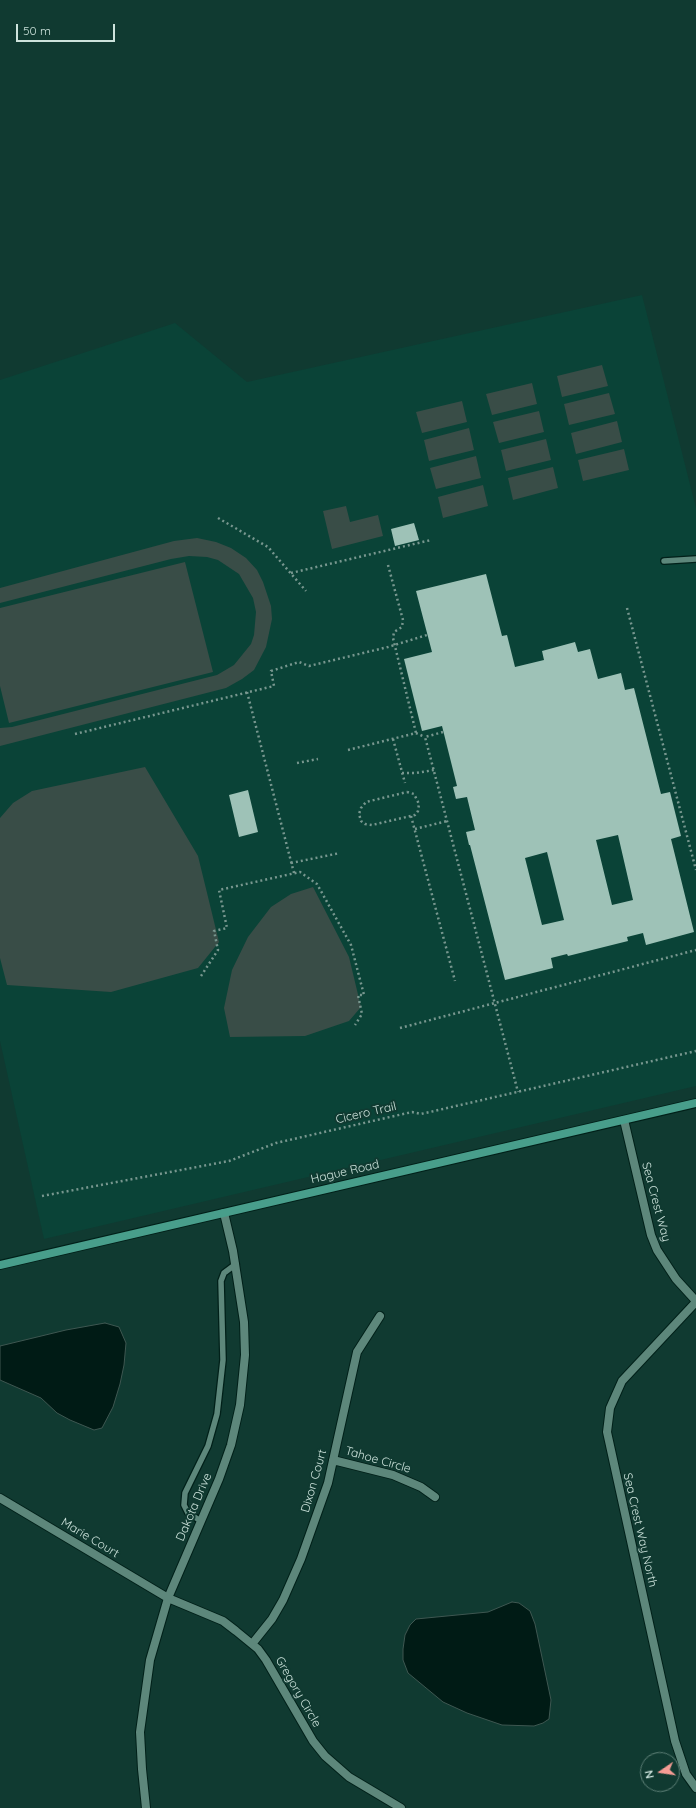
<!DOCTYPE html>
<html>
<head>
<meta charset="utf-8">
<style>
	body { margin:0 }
	#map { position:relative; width:696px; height:1808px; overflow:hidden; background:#103a31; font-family:Quicksand,sans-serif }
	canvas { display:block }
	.north { position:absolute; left:640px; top:1752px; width:40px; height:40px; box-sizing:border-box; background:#103a31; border:1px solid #5c7e75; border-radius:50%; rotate:257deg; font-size:11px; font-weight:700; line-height:16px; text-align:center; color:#cde3dc }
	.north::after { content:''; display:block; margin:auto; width:14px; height:18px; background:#f59c94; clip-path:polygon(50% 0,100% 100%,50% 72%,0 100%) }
	.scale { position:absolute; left:16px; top:24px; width:99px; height:18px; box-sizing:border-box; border:2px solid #cde3dc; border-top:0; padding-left:5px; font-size:12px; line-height:14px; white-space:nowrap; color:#cde3dc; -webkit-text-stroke:3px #103a31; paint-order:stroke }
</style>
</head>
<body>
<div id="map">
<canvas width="696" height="1808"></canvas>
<div class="north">N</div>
<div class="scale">50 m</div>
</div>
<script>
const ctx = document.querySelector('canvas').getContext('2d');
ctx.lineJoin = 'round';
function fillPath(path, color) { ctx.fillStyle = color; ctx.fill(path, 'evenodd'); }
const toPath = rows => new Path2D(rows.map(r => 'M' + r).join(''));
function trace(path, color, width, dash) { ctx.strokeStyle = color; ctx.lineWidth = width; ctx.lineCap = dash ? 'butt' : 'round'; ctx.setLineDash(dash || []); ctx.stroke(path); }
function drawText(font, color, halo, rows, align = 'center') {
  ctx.font = font + ' Quicksand,sans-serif'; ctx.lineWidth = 4; ctx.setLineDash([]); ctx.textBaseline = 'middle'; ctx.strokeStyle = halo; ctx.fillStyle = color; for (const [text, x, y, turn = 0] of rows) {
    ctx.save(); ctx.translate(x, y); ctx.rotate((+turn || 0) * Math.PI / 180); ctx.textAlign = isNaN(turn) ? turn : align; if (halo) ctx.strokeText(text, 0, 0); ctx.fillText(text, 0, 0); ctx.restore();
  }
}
const built = toPath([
	[642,295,696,508,696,1086,44,1239,0,1041,0,380,175,323,247,382]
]);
const green = toPath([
	[602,365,608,386,562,397,557,376],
	[532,383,537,404,492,415,486,394],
	[609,393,615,414,569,425,564,404],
	[462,401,467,422,422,433,416,412],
	[539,411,544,432,499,443,493,422],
	[617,421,622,442,576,454,571,433],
	[469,428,474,450,429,461,424,440],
	[546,439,551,460,506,471,501,450],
	[624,449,629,470,583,481,578,460],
	[476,456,481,478,436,489,430,468],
	[553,467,558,488,513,500,508,478],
	[483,485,488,506,443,518,438,497],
	[346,506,350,522,378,515,383,536,332,549,323,511],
	[197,538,216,542,231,548,246,558,257,570,263,582,271,606,272,619,266,647,254,670,242,679,226,688,0,746,0,728,12,727,217,675,234,665,251,644,254,635,256,612,253,598,239,574,218,560,207,557,189,556,171,559,0,603,0,588,174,541],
	[185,562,213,672,9,723,0,686,0,608],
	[145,767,198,856,219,942,198,968,111,992,7,985,0,958,0,818,13,803,32,791],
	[313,887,349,957,361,1007,349,1021,305,1036,230,1037,224,1008,232,970,248,937,271,907,291,894]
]);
const water = toPath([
	[105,1323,119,1327,126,1343,124,1365,120,1384,113,1407,102,1428,94,1430,70,1420,57,1413,41,1398,0,1380,0,1346,66,1330,105,1323],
	[512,1602,519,1603,530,1611,535,1624,551,1700,549,1719,543,1723,534,1726,502,1725,467,1713,443,1702,408,1673,403,1660,403,1649,405,1635,410,1625,416,1619,488,1612,512,1602]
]);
const building = toPath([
	[414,523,419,540,395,546,391,529],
	[486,574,502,636,507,635,515,667,544,660,542,651,575,642,578,652,590,649,598,679,621,673,625,690,634,688,661,794,670,792,681,836,671,839,694,932,646,945,643,933,627,937,628,941,568,956,567,954,551,958,553,968,505,980,470,845,469,845,466,832,475,830,467,797,456,799,453,787,457,786,442,726,422,731,404,659,432,652,416,591],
	[618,835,633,900,612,905,596,840],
	[547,852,564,920,542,925,525,858],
	[248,790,258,832,239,837,229,795]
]);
const path = toPath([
	[218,518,268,547,306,591],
	[388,565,403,620,402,627,394,632,393,638,416,733],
	[291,573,431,540],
	[627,608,696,870],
	[247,692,294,873],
	[443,732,425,737,518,1092],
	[75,734,274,686,271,671,299,662,309,666,388,647,427,635],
	[393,739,405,783],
	[348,750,416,733,425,737],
	[297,763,318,759],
	[402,773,416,773,434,770],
	[407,792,414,794,419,804,418,811,415,815,372,825,365,824,361,821,359,814,361,808,366,802,407,792],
	[411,816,455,981],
	[415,829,447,821],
	[291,863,340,853],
	[201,976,218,950,214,931,227,928,219,890,300,872,317,884,351,945,364,995,358,995,362,1014,355,1025],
	[400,1028,696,950],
	[42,1196,229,1161,276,1143,412,1112,421,1114,696,1051]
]);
const lane = toPath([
	[664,561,696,559],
	[201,1521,188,1513,184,1505,185,1493,208,1446,217,1414,223,1360,221,1281,224,1273,236,1264]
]);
const street = toPath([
	[624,1120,651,1235,657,1250,676,1279,696,1301],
	[696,1302,622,1381,610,1408,607,1432,675,1741,686,1774,696,1788],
	[333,1460,393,1475,421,1487,435,1497],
	[0,1498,168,1598,223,1621,236,1631,258,1649,266,1660,313,1741,325,1756,349,1777,401,1808],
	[252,1644,272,1619,283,1600,301,1559,328,1483,357,1352,380,1316],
	[146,1808,142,1769,140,1732,150,1660,168,1598,219,1479,231,1445,240,1405,245,1355,244,1322,233,1251,224,1213]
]);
const secondary = toPath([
	[0,1265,696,1103]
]);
const streetNames = [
	["Cicero Trail",366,1113,-13],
	["Hague Road",345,1172,-13],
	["Sea Crest Way",656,1202,75],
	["Tahoe Circle",378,1460,16],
	["Dixon Court",314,1481,-74],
	["Dakota Drive",194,1507,-67],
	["Sea Crest Way North",640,1530,77],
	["Marie Court",90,1538,31],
	["Gregory Circle",298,1692,60]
];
fillPath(built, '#0a4337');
fillPath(green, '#394d47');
fillPath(water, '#001b15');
trace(water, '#3e5751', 1);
fillPath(building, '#9ec2b7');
trace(lane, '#012019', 8);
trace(street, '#012019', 10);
trace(secondary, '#012019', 10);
trace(path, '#78978f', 2.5, [2, 3]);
trace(lane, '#5d877b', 5.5);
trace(street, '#5d877b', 8);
trace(secondary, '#489e8b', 8);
drawText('12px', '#cde3dc', '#103a31', streetNames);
</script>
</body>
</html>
